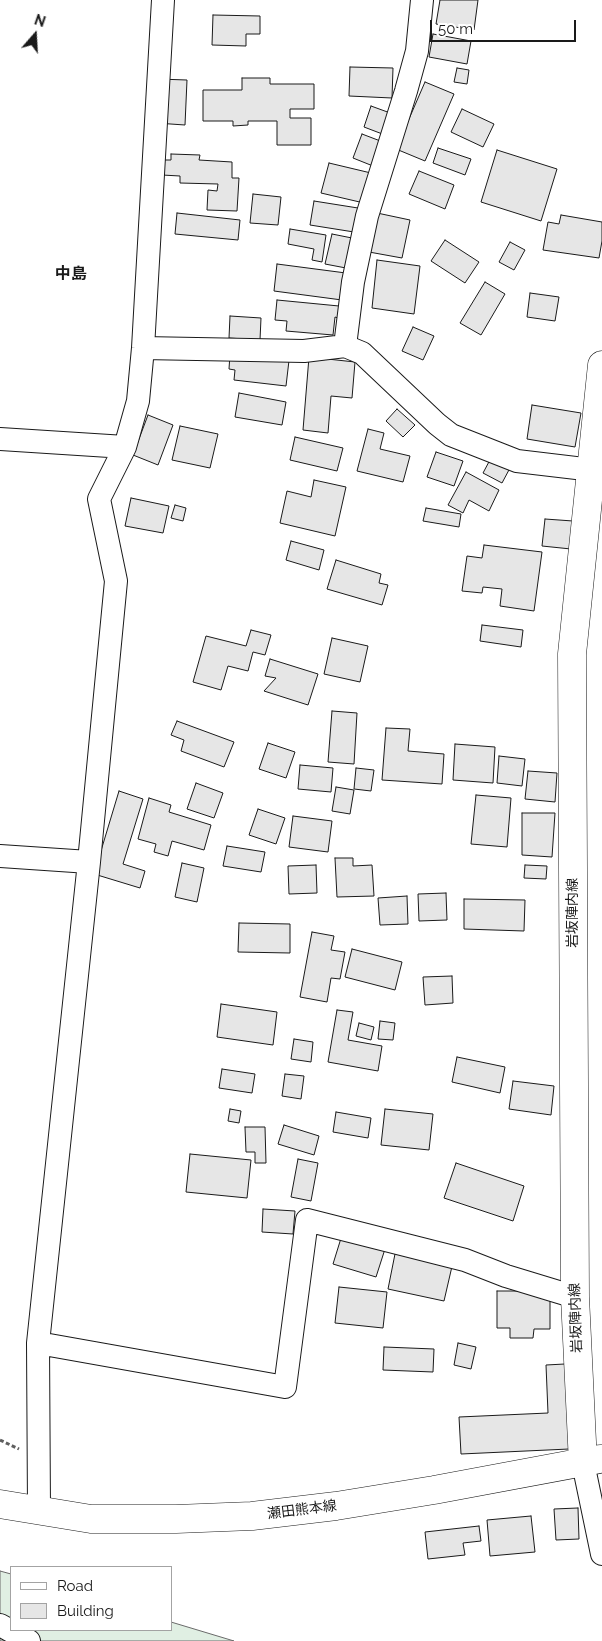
<!DOCTYPE html>
<html>
<head>
<meta charset="utf-8">
<style>
	body { margin:0 }
	#map { position:relative; width:602px; height:1641px; overflow:hidden; background:#fff; font-family:Raleway,sans-serif }
	canvas { display:block }
	.legend { position:absolute; left:10px; top:1566px; width:162px; height:65px; box-sizing:border-box; background:#fff; border:1px solid #a3a3a3; margin:0; padding:6px 9px; list-style:none; font-size:15px; color:#1a1a1a }
	.legend li { display:flex; align-items:center; gap:10px; height:25px }
	.legend b { width:25px; border:1px solid #a3a3a3 }
	.north { position:absolute; left:10px; top:10px; width:50px; height:50px; -webkit-text-stroke:4px #fff; paint-order:stroke; rotate:19deg; font-size:14px; font-weight:700; line-height:20px; text-align:center; color:#1a1a1a }
	.north::after { content:''; display:block; margin:auto; width:18px; height:22px; background:#1a1a1a; clip-path:polygon(50% 0,100% 100%,50% 72%,0 100%) }
	.scale { position:absolute; left:430px; top:20px; width:146px; height:22px; box-sizing:border-box; border:2px solid #1a1a1a; border-top:0; padding-left:6px; font-size:15px; line-height:18px; white-space:nowrap; color:#1a1a1a; -webkit-text-stroke:4px #fff; paint-order:stroke }
</style>
</head>
<body>
<div id="map">
<canvas width="602" height="1641"></canvas>
<ul class="legend">
<li><b style="height:6px;background:#fff"></b>Road</li>
<li><b style="height:14px;background:#e6e6e6"></b>Building</li>
</ul>
<div class="north">N</div>
<div class="scale">50 m</div>
</div>
<script>
const ctx = document.querySelector('canvas').getContext('2d');
ctx.lineJoin = 'round';
function fillPath(path, color) { ctx.fillStyle = color; ctx.fill(path, 'evenodd'); }
const toPath = rows => new Path2D(rows.map(r => 'M' + r).join(''));
function trace(path, color, width, dash) { ctx.strokeStyle = color; ctx.lineWidth = width; ctx.lineCap = dash ? 'butt' : 'round'; ctx.setLineDash(dash || []); ctx.stroke(path); }
function drawText(font, color, halo, rows, align = 'center') {
  ctx.font = font + ' Raleway,"Noto Sans JP",sans-serif'; ctx.lineWidth = 4; ctx.setLineDash([]); ctx.textBaseline = 'middle'; ctx.strokeStyle = halo; ctx.fillStyle = color; for (const [text, x, y, turn = 0] of rows) {
    ctx.save(); ctx.translate(x, y); ctx.rotate((+turn || 0) * Math.PI / 180); ctx.textAlign = isNaN(turn) ? turn : align; if (halo) ctx.strokeText(text, 0, 0); ctx.fillText(text, 0, 0); ctx.restore();
  }
}
const green = toPath([
	[0,1571,11,1574,11,1630,171,1630,171,1622,234,1641,0,1641,0,1571]
]);
const building = toPath([
	[440,0,478,0,474,30,436,24,440,0],
	[213,15,260,16,260,34,246,34,246,46,212,45,213,15],
	[433,34,471,41,467,64,429,57,433,34],
	[350,67,393,68,392,98,349,96,350,67],
	[457,68,469,70,467,84,454,82,457,68],
	[242,78,270,78,270,84,314,84,314,109,290,109,290,118,311,118,311,145,277,145,277,121,248,121,248,125,233,126,233,121,203,121,203,90,242,90,242,78],
	[158,79,187,80,185,125,156,123,158,79],
	[425,82,454,94,425,161,396,149,425,82],
	[371,106,393,114,385,135,364,127,371,106],
	[462,109,494,124,483,147,451,132,462,109],
	[362,134,383,142,373,166,353,158,362,134],
	[438,148,471,159,465,175,433,163,438,148],
	[497,150,557,169,541,221,481,202,497,150],
	[171,154,200,155,199,160,232,162,232,178,239,178,237,211,207,210,208,190,217,191,218,184,180,183,180,176,162,175,163,160,171,160,171,154],
	[329,163,371,173,364,203,321,193,329,163],
	[419,171,454,185,445,209,409,194,419,171],
	[253,194,281,197,278,225,250,223,253,194],
	[314,201,358,208,354,232,310,225,314,201],
	[177,213,240,220,238,240,175,234,177,213],
	[377,213,410,220,402,258,369,252,377,213],
	[561,215,602,222,602,241,599,258,543,250,548,222,559,224,561,215],
	[290,229,326,235,322,262,312,260,314,249,288,244,290,229],
	[332,234,352,238,346,268,325,264,332,234],
	[445,240,479,262,465,283,431,261,445,240],
	[510,242,525,250,514,270,499,262,510,242],
	[377,260,420,266,414,314,372,308,377,260],
	[277,264,346,273,342,300,274,291,277,264],
	[485,282,505,294,481,335,460,323,485,282],
	[530,293,559,297,555,321,527,317,530,293],
	[277,300,339,306,338,318,335,317,333,335,286,331,287,321,275,320,277,300],
	[230,316,261,318,260,340,229,338,230,316],
	[413,327,434,336,423,360,402,351,413,327],
	[290,352,286,386,234,380,235,370,229,369,230,354,290,352],
	[309,357,355,362,352,398,331,396,328,433,303,430,309,357],
	[239,393,286,402,282,425,235,417,239,393],
	[532,405,581,413,575,447,527,439,532,405],
	[397,409,415,425,403,437,386,421,397,409],
	[148,415,173,425,158,465,133,455,148,415],
	[180,426,218,434,210,468,172,460,180,426],
	[368,429,384,433,380,449,410,456,403,482,357,471,368,429],
	[295,437,343,448,337,471,290,460,295,437],
	[436,452,463,461,454,486,427,477,436,452],
	[491,458,510,468,502,483,483,473,491,458],
	[466,472,499,490,489,511,469,500,463,513,448,505,466,472],
	[314,480,346,487,335,536,280,523,287,491,311,497,314,480],
	[131,498,169,506,163,533,125,526,131,498],
	[175,505,186,508,183,521,171,518,175,505],
	[426,508,461,514,459,527,423,521,426,508],
	[545,519,573,521,571,549,542,546,545,519],
	[291,541,324,550,319,570,286,560,291,541],
	[484,545,542,552,534,611,500,606,502,589,483,587,482,593,462,591,467,556,482,558,484,545],
	[336,560,381,574,379,583,388,585,382,605,327,589,336,560],
	[482,625,523,630,521,647,480,641,482,625],
	[251,630,271,635,265,655,253,652,248,671,228,666,221,690,193,682,206,636,246,646,251,630],
	[332,638,368,646,360,682,324,674,332,638],
	[270,659,318,674,308,705,264,691,276,678,265,676,270,659],
	[332,711,357,713,354,764,328,762,332,711],
	[177,721,234,742,224,767,181,751,184,740,171,735,177,721],
	[386,728,410,729,408,751,444,754,442,784,382,780,386,728],
	[268,743,295,752,286,778,259,769,268,743],
	[455,744,495,747,493,783,453,780,455,744],
	[499,756,525,759,522,786,497,783,499,756],
	[300,765,333,768,331,792,298,789,300,765],
	[356,768,374,770,371,791,354,789,356,768],
	[528,771,557,773,555,802,525,799,528,771],
	[196,783,223,793,214,818,187,809,196,783],
	[336,787,354,790,350,814,332,811,336,787],
	[119,791,143,799,123,864,145,871,140,888,94,874,119,791],
	[476,795,511,798,507,847,471,844,476,795],
	[149,798,171,805,169,812,211,825,204,850,172,841,168,856,154,852,156,844,138,839,149,798],
	[258,809,285,818,276,844,249,835,258,809],
	[522,813,555,813,552,857,522,855,522,813],
	[293,816,332,821,328,852,289,847,293,816],
	[227,846,265,852,261,872,223,866,227,846],
	[335,858,353,858,353,866,372,865,374,896,337,897,335,858],
	[182,863,204,868,197,902,175,897,182,863],
	[316,865,317,893,289,894,288,866,316,865],
	[525,865,547,866,546,879,524,878,525,865],
	[446,893,447,920,419,921,418,894,446,893],
	[407,896,408,924,380,925,378,898,407,896],
	[464,899,525,900,524,931,464,929,464,899],
	[239,923,290,924,290,953,238,952,239,923],
	[312,932,334,936,331,950,345,952,340,979,331,978,327,1002,300,997,312,932],
	[352,949,402,962,395,990,345,977,352,949],
	[452,976,453,1003,425,1005,423,977,452,976],
	[221,1004,277,1012,273,1045,217,1037,221,1004],
	[337,1010,353,1012,348,1040,382,1046,378,1071,328,1062,337,1010],
	[380,1021,395,1023,393,1040,378,1039,380,1021],
	[359,1023,374,1027,371,1040,356,1036,359,1023],
	[294,1039,313,1042,311,1062,291,1059,294,1039],
	[457,1057,505,1067,500,1093,452,1082,457,1057],
	[222,1069,255,1074,252,1093,219,1088,222,1069],
	[285,1074,304,1076,301,1099,282,1096,285,1074],
	[513,1081,554,1086,551,1115,509,1109,513,1081],
	[230,1109,241,1111,239,1123,228,1121,230,1109],
	[385,1109,433,1114,429,1150,381,1145,385,1109],
	[336,1112,371,1118,368,1138,333,1132,336,1112],
	[284,1125,319,1136,314,1155,278,1144,284,1125],
	[245,1127,265,1127,266,1163,255,1163,255,1152,246,1152,245,1127],
	[190,1154,251,1160,247,1198,186,1192,190,1154],
	[298,1159,318,1163,311,1201,291,1197,298,1159],
	[456,1163,524,1186,513,1221,444,1198,456,1163],
	[263,1209,295,1211,293,1234,262,1232,263,1209],
	[342,1235,385,1249,376,1277,333,1264,342,1235],
	[396,1249,453,1262,444,1301,388,1289,396,1249],
	[339,1287,387,1292,383,1328,335,1323,339,1287],
	[497,1291,550,1291,550,1329,534,1329,533,1338,510,1338,510,1328,497,1328,497,1291],
	[458,1343,476,1347,471,1369,454,1365,458,1343],
	[384,1347,434,1349,433,1372,383,1370,384,1347],
	[565,1364,569,1449,461,1454,459,1417,548,1413,546,1365,565,1364],
	[578,1508,579,1539,556,1540,554,1509,578,1508],
	[531,1516,535,1552,490,1556,487,1520,531,1516],
	[479,1526,481,1541,463,1543,465,1555,428,1559,425,1532,479,1526]
]);
const path = toPath([
	[0,1440,19,1449]
]);
const minor = toPath([
	[345,346,353,282,367,216,406,91,417,51,422,0],
	[143,348,304,351,345,346,362,353,437,424,451,435,517,461,602,471],
	[0,439,125,447],
	[0,856,89,862],
	[38,1343,285,1387,307,1220,465,1260,506,1276,575,1297],
	[583,1463,602,1554],
	[39,1510,38,1343,89,862,116,581,99,499,125,447,138,401,143,348,163,0],
	[0,1625,29,1641]
]);
const major = toPath([
	[583,1463,575,1297,572,654,602,365],
	[0,1504,91,1519,176,1519,252,1516,336,1506,434,1490,600,1459]
]);
const streetNames = [
	["岩坂陣内線",573,913,-90],
	["岩坂陣内線",576,1318,-92],
	["瀬田熊本線",302,1510,-7]
];
const quarterNames = [
	["中島",71,274]
];
fillPath(green, '#e0efe3');
trace(green, '#6a6a6a', 1);
fillPath(building, '#e6e6e6');
trace(building, '#1a1a1a', 1);
trace(minor, '#1a1a1a', 24);
trace(major, '#1a1a1a', 29);
trace(path, '#5f5f5f', 3, [4, 2.5]);
trace(minor, '#fff', 22);
trace(major, '#fff', 28);
drawText('14px', '#1a1a1a', '#fff', streetNames);
drawText('bold 16px', '#1a1a1a', '#fff', quarterNames);
</script>
</body>
</html>
